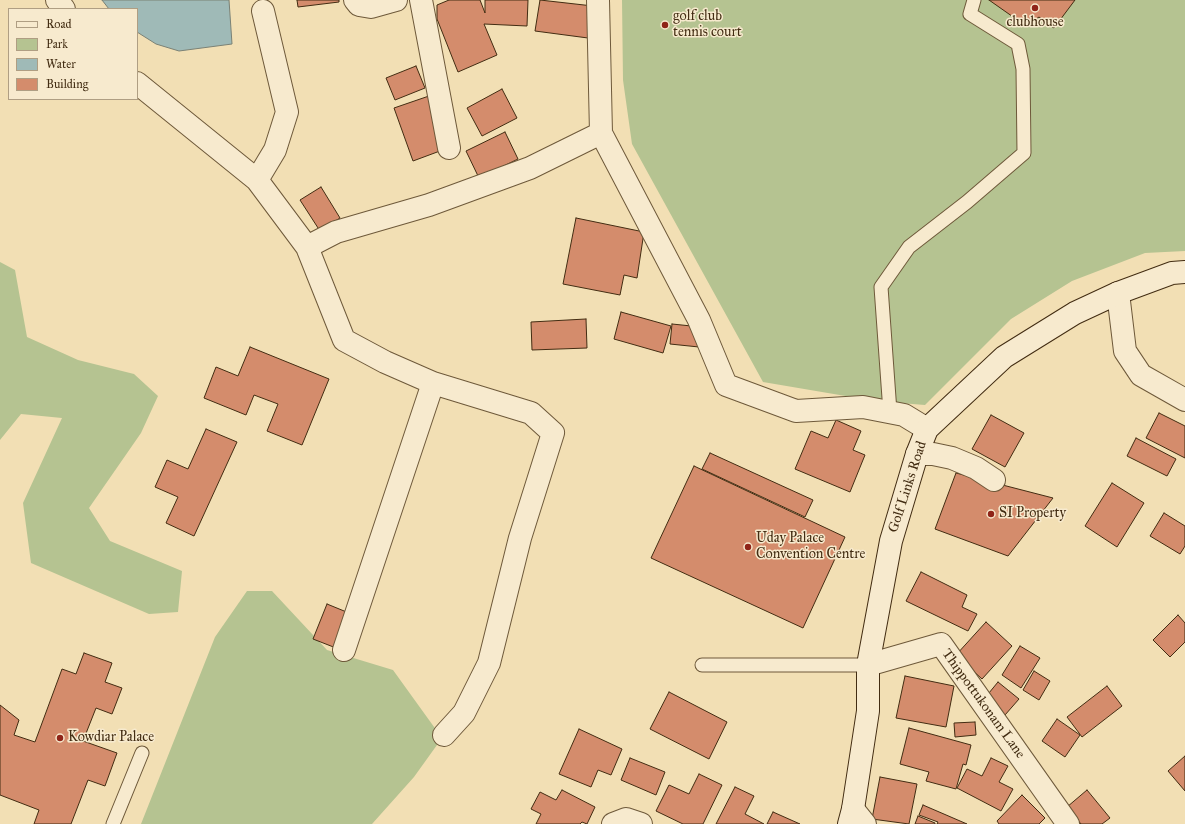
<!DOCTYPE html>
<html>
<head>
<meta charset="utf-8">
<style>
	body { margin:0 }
	#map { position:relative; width:1185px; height:824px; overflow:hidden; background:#f2dfb4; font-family:"IM FELL Great Primer",serif }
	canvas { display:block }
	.legend { position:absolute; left:8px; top:8px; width:130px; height:92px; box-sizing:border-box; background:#f7eace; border:1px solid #af9e83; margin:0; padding:5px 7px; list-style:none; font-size:12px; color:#422c12 }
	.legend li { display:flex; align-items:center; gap:8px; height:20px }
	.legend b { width:20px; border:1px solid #af9e83 }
</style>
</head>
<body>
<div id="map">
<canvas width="1185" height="824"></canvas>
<ul class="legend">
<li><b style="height:5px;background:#f7eace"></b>Road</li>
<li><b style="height:11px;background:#b5c391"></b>Park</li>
<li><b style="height:11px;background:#9fbab7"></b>Water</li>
<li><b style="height:11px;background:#d48c6c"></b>Building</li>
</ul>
</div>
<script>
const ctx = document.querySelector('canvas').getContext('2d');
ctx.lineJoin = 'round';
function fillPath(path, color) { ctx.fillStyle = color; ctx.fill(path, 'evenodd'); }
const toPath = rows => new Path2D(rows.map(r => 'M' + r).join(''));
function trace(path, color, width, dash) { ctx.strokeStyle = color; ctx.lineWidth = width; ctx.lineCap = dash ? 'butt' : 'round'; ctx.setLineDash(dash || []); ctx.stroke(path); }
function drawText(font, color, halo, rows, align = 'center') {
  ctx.font = font + ' "IM FELL Great Primer",serif'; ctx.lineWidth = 3; ctx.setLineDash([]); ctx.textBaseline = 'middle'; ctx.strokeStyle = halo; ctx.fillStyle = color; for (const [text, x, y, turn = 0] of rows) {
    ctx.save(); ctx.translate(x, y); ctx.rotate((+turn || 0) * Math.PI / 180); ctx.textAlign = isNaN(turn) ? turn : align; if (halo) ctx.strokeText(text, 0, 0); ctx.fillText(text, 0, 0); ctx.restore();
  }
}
const green = toPath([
	[622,0,1185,0,1185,251,1145,253,1072,281,1011,319,925,405,875,401,763,382,632,144,623,80],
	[0,262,15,270,27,337,78,360,134,374,158,396,141,433,89,508,110,541,182,571,178,612,149,614,31,563,23,503,62,418,21,414,0,440],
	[247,591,272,591,327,650,393,670,442,738,414,777,372,824,141,824,215,637]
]);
const water = toPath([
	[102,0,229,0,232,44,179,51,156,44,137,32,137,9,109,9,102,0]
]);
const building = toPath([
	[297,0,339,0,339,2,298,7,297,0],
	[449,0,480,0,485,13,485,0,528,0,527,26,484,24,497,55,458,72,437,19,437,5,449,0],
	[540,0,593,6,588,38,535,31,540,0],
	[989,0,1075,0,1054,28,1039,17,1026,26,989,0],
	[416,66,425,88,395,100,386,78,416,66],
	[502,89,517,118,482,136,467,108,502,89],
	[429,96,448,148,413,161,394,108,429,96],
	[505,132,518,159,479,178,466,151,505,132],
	[321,187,340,218,320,231,300,200,321,187],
	[576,218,644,232,637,278,624,275,620,295,563,284,576,218],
	[621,312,671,326,663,353,614,339,621,312],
	[586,319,587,348,532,350,531,322,586,319],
	[672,324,701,327,699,347,670,344,672,324],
	[250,347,329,379,302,445,267,431,278,404,254,395,246,415,204,398,216,367,238,376,250,347],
	[1159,413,1185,426,1185,458,1146,438,1159,413],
	[991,415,1024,433,1005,467,972,449,991,415],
	[836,420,861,431,853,450,865,455,850,492,795,469,811,431,828,438,836,420],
	[206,429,237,442,194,536,166,523,178,497,155,487,167,460,188,469,206,429],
	[1136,438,1176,459,1167,476,1127,456,1136,438],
	[710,453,813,500,805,517,702,469,710,453],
	[694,466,845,537,803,628,651,558,694,466],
	[956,473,1053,498,1008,556,935,529,956,473],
	[1112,483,1144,503,1117,547,1085,526,1112,483],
	[1164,513,1185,526,1185,546,1180,554,1150,536,1164,513],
	[921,572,967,595,962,607,977,614,968,631,906,601,921,572],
	[327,604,349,613,336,648,313,639,327,604],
	[1178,615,1185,623,1185,642,1170,657,1153,640,1178,615],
	[986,622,1012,646,982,679,956,655,986,622],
	[1020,646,1040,658,1021,688,1002,675,1020,646],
	[84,653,112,663,105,682,122,688,112,714,96,708,83,741,117,753,105,786,88,780,71,824,34,824,39,810,0,795,0,705,19,720,14,735,35,742,62,669,76,674,84,653],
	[1034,671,1050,681,1039,700,1023,690,1034,671],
	[905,676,954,686,946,727,896,718,905,676],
	[998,682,1019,699,1005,715,984,699,998,682],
	[1107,686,1122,706,1082,737,1067,717,1107,686],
	[669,692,727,722,709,759,650,729,669,692],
	[1057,719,1080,735,1065,757,1042,741,1057,719],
	[975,722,976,735,955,737,954,723,975,722],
	[909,728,971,745,966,765,963,764,956,789,926,781,929,772,900,764,909,728],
	[579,729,622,749,611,775,598,770,591,787,559,774,579,729],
	[1185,756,1185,791,1168,771,1185,756],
	[630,758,665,772,656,795,621,780,630,758],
	[991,758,1008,766,999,782,1013,789,1001,811,957,788,967,769,982,776,991,758],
	[699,774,722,785,703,824,683,824,656,811,669,785,689,794,699,774],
	[880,777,917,784,909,824,872,819,880,777],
	[735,787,754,796,745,814,764,824,716,824,735,787],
	[562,790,595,807,587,824,582,822,580,824,536,824,541,814,531,809,540,792,556,800,562,790],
	[1087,790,1110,818,1102,824,1081,824,1067,807,1087,790],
	[1022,795,1045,818,1039,824,999,824,997,821,1022,795],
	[923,805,967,824,937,824,938,822,919,815,923,805],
	[773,812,800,824,767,824,773,812],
	[918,816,935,823,935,824,915,824,918,816]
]);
const lane = toPath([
	[890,412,881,287,909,247,967,202,1024,153,1023,69,1018,44,970,14,974,0],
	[702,665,868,665],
	[113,824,142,753]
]);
const street = toPath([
	[57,0,64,9],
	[355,0,359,5,371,7,396,0],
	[421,0,449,148],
	[598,0,601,133,699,320,726,385,796,411,863,407,904,415,927,429],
	[137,83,257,180,307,247,344,340,385,362,433,383,531,413,553,433,520,538,489,663,464,713,444,735],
	[257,180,275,150,287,112,263,11],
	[307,247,336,232,429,205,530,168,601,133],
	[1118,293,1125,351,1141,375,1185,400],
	[917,454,933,454,952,458,976,468,994,480],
	[344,650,433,383],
	[868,665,941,644,1068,824],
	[853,809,865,824],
	[613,824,626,819,641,824]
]);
const secondary = toPath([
	[849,824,853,809,868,711,868,665,891,541,917,454,927,429,1004,357,1075,313,1118,293,1172,273,1185,272]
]);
const markers = [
	[1035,8,4,"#8f2418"],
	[665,25,4,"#8f2418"],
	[991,514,4,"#8f2418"],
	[748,547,4,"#8f2418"],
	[60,738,4,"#8f2418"]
];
const poiNames = [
	["golf club",673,17],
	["tennis court",673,33],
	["clubhouse",1035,23,"center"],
	["SI Property",999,514],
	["Uday Palace",756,539],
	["Convention Centre",756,555],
	["Kowdiar Palace",68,738]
];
const streetNames = [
	["Golf Links Road",908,487,-72],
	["Thippottukonam Lane",983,704,54]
];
fillPath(green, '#b5c391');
fillPath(water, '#9fbab7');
trace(water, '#7a8175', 1);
fillPath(building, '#d48c6c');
trace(building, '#422c12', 1);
trace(lane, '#6e593a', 15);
trace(street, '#6e593a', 24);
trace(secondary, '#422c12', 24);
trace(lane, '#f7eace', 13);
trace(street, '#f7eace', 22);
trace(secondary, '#f7eace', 22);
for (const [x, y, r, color] of markers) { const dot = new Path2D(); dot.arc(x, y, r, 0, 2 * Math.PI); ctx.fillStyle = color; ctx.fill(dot); trace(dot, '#f7eace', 1.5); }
drawText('14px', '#422c12', '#f7eace', poiNames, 'left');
drawText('14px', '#422c12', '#f7eace', streetNames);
</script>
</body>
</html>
